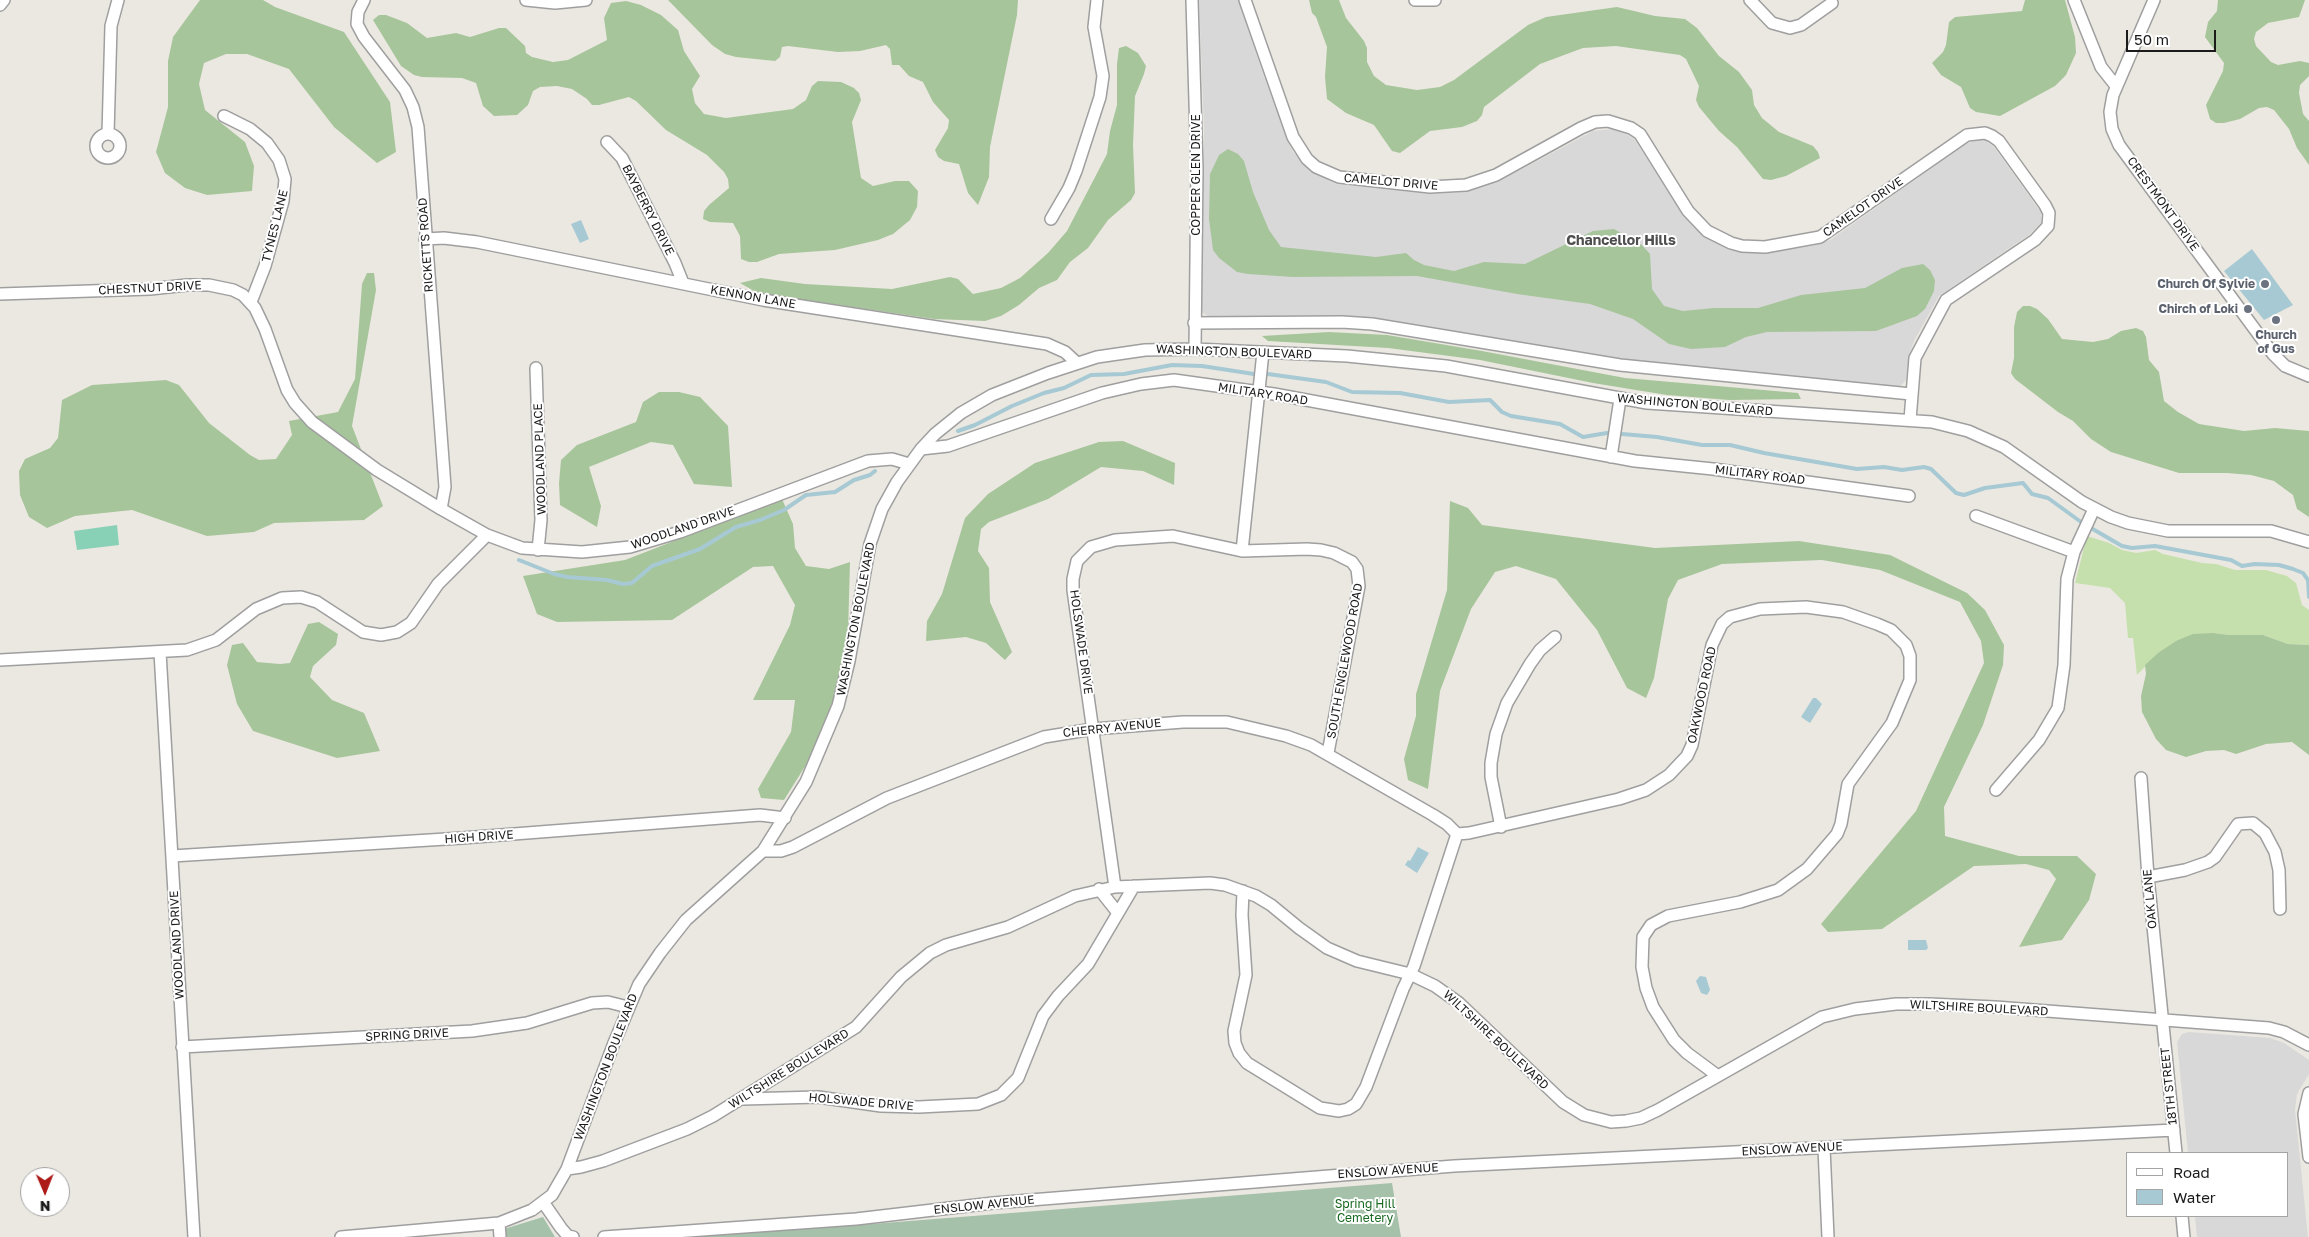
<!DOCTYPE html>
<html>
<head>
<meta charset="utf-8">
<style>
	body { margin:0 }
	#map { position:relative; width:2309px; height:1237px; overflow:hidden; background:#ebe8e1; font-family:"Golos Text",sans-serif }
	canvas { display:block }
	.legend { position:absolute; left:2126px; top:1152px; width:162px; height:65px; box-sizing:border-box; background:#fff; border:1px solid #a4a4a4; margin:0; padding:6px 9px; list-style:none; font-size:15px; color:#1b1b1b }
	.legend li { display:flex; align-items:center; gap:10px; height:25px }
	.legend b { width:25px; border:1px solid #a4a4a4 }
	.north { position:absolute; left:20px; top:1167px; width:50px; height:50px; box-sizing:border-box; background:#fff; border:1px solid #a4a4a4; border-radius:50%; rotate:179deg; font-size:14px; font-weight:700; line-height:20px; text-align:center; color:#1b1b1b }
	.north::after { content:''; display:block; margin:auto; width:18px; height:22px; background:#ad1b18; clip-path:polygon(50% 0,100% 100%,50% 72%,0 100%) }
	.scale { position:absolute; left:2126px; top:30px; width:90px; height:22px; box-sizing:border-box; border:2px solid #1b1b1b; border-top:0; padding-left:6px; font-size:15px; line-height:18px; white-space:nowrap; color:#1b1b1b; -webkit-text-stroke:4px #fff; paint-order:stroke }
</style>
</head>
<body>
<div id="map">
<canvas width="2309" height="1237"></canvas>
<ul class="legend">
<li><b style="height:6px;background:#fff"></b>Road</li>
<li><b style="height:14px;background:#a6c9d4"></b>Water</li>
</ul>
<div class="north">N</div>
<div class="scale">50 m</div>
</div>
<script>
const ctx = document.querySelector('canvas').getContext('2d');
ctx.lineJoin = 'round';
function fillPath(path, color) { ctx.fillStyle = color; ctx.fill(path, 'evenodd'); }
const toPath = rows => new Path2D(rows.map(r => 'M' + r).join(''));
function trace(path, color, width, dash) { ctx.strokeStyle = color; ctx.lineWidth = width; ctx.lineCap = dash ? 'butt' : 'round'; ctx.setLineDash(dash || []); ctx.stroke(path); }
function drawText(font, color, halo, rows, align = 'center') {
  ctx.font = font + ' "Golos Text",sans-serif'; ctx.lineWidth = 4; ctx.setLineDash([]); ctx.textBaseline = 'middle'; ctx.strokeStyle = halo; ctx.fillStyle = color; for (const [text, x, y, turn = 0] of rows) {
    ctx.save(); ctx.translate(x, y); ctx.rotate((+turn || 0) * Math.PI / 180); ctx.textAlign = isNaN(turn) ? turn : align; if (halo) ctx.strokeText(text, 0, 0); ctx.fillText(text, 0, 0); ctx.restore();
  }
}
const residential = toPath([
	[1199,0,1238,0,1261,68,1287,139,1293,152,1312,172,1336,184,1430,194,1464,192,1498,182,1593,131,1612,129,1628,135,1635,140,1682,214,1702,235,1729,250,1742,253,1766,253,1812,246,1830,240,1966,144,1979,139,1985,140,1994,147,2038,208,2041,212,2041,223,2030,234,1939,296,1914,341,1909,355,1906,380,1900,387,1651,364,1381,319,1343,316,1209,317,1202,312,1201,308,1204,129],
	[2189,1032,2270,1038,2284,1043,2309,1060,2309,1074,2297,1094,2295,1110,2308,1237,2197,1237,2195,1216,2288,1216,2288,1153,2188,1153,2177,1042,2182,1034]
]);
const grass = toPath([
	[2087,536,2109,543,2122,550,2136,553,2155,550,2163,554,2202,563,2216,564,2235,570,2266,570,2287,576,2296,583,2302,605,2309,610,2309,645,2288,644,2263,635,2229,635,2214,633,2158,653,2137,675,2133,638,2128,638,2125,603,2110,588,2075,583]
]);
const forest = toPath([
	[200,0,263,0,275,7,344,32,390,102,396,152,377,163,334,127,289,69,247,54,226,54,204,63,199,84,205,110,245,142,254,166,252,191,207,195,185,188,165,173,156,152,168,107,168,61,173,37],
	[668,0,1018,0,1017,15,990,147,989,177,978,205,968,193,959,164,944,161,938,157,935,150,948,128,949,120,933,102,923,82,909,76,899,65,892,65,890,49,886,45,860,51,838,52,788,46,782,47,780,57,775,61,736,57,725,54,712,45],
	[1309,0,1339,0,1346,18,1364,41,1367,48,1367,62,1374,76,1386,85,1417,90,1440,87,1454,80,1528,25,1546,17,1617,7,1655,16,1685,19,1697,28,1719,56,1739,72,1752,90,1754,105,1762,118,1779,132,1813,146,1818,152,1820,158,1786,176,1771,180,1763,179,1737,147,1719,131,1699,107,1696,100,1699,86,1686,59,1680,55,1616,46,1583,48,1540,64,1484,107,1482,115,1477,121,1462,127,1430,131,1400,153,1392,151,1374,125,1346,113,1327,99,1325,77,1327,47,1316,17,1312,13],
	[2025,0,2065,0,2075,37,2076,53,2066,75,2055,86,2000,116,1976,112,1970,108,1961,87,1941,75,1932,63,1943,52,1946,45,1949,22,1955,17,2022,11],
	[2218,0,2305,0,2299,17,2268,23,2256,32,2254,39,2256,46,2271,62,2278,65,2300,61,2309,63,2309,76,2300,85,2299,93,2303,114,2309,121,2309,165,2297,148,2289,129,2274,110,2267,107,2259,108,2240,119,2224,123,2216,123,2210,119,2206,105,2223,71,2224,63,2205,37,2208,22,2217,11],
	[626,1,641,5,661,15,678,30,684,51,700,76,692,89,695,103,704,114,726,118,793,109,806,100,812,86,818,81,841,82,854,88,859,93,861,100,852,122,861,178,873,186,895,181,909,181,918,191,917,207,910,220,893,234,878,240,835,250,779,254,757,262,749,262,741,259,740,236,733,223,710,222,703,219,704,211,709,205,729,188,728,179,724,172,707,155,666,130,636,101,629,97,599,105,592,105,587,99,572,89,557,86,540,87,533,91,528,105,517,115,494,116,483,106,476,83,462,78,422,77,414,75,401,66,373,20,379,15,386,15,407,23,427,38,456,33,470,37,499,28,506,28,525,46,526,53,532,57,553,62,568,60,607,40,604,18,611,3],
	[1126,46,1138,53,1146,66,1144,74,1135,96,1133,145,1135,193,1131,200,1108,220,1088,248,1070,262,1057,280,1039,288,1019,305,1001,316,985,321,934,319,770,295,754,291,740,283,761,278,805,284,892,289,950,277,958,279,973,294,1001,288,1020,278,1048,253,1067,231,1107,154,1110,131,1117,105,1117,64,1119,48],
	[1228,149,1238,154,1244,161,1253,192,1269,230,1281,247,1376,257,1406,253,1414,260,1424,265,1454,271,1484,262,1525,264,1593,231,1614,229,1642,245,1650,254,1652,289,1664,306,1683,311,1714,308,1758,308,1801,295,1865,288,1902,268,1923,264,1930,270,1935,280,1934,291,1925,309,1917,316,1876,331,1767,332,1746,337,1725,347,1691,349,1669,344,1633,319,1590,304,1517,294,1417,276,1293,277,1248,274,1237,272,1219,258,1213,250,1209,219,1210,174,1219,155],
	[367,273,374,273,376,290,352,426,383,506,364,520,274,523,254,532,207,536,132,510,75,516,47,528,29,517,20,495,19,471,25,459,50,448,58,438,62,400,92,385,166,380,179,385,209,423,250,455,259,460,276,459,292,435,289,421,338,412,355,379,362,284],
	[2023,306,2030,306,2037,309,2048,319,2062,339,2093,342,2108,339,2121,331,2136,328,2143,331,2146,337,2149,360,2159,372,2164,401,2178,412,2199,424,2244,431,2275,428,2309,431,2309,517,2297,509,2293,495,2274,481,2251,475,2227,473,2179,473,2111,452,2091,439,2073,421,2058,412,2015,379,2011,373,2014,358,2014,327,2017,312],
	[1329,332,1387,335,1482,351,1625,378,1798,393,1801,399,1729,400,1667,395,1593,383,1480,360,1388,348,1268,341,1262,336],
	[659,392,679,392,700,397,728,426,732,487,694,484,673,445,651,442,589,467,601,506,597,527,560,505,559,483,561,460,577,445,636,422,643,402],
	[1123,441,1175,463,1174,485,1143,471,1101,467,1048,499,989,522,981,529,978,551,989,568,990,602,1012,652,1005,660,986,643,966,637,926,641,927,621,942,594,965,518,988,494,1035,463,1099,442],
	[782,499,793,524,795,548,806,566,829,569,850,562,848,633,826,733,784,800,761,798,758,789,791,732,795,700,753,700,790,625,795,605,773,566,753,567,672,620,557,622,537,614,523,576,625,560],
	[1450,501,1468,508,1482,525,1655,548,1799,541,1890,555,1967,593,1985,610,2004,645,2003,665,1983,725,1944,807,1945,836,2019,856,2077,856,2096,874,2089,900,2062,940,2019,947,2056,879,2049,870,2026,864,1974,866,1882,929,1828,932,1821,924,1916,811,1984,663,1981,641,1960,602,1880,570,1822,560,1722,564,1678,580,1668,599,1654,678,1646,698,1627,688,1597,630,1556,579,1516,566,1495,572,1471,609,1440,691,1428,789,1408,780,1404,759,1416,716,1416,694,1447,590],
	[319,622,338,634,336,645,313,666,310,677,332,700,364,713,380,751,337,758,253,731,237,704,227,665,232,645,243,643,257,662,280,664,290,663,308,624],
	[2214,633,2229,635,2263,635,2288,644,2309,645,2309,755,2292,742,2266,744,2236,754,2224,750,2206,751,2186,757,2166,750,2156,739,2142,712,2141,696,2146,674,2145,665,2158,653,2176,641,2193,634]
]);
const cemetery = toPath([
	[1392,1183,1401,1237,667,1237,846,1226],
	[543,1217,555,1237,504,1237,504,1229]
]);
const pitch = toPath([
	[117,525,119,545,77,550,74,531]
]);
const water = toPath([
	[581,220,589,239,580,243,571,224],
	[2252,249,2293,305,2264,320,2224,271],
	[1813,698,1816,698,1822,704,1810,723,1801,717],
	[1418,847,1429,853,1417,873,1405,865,1408,860,1410,861],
	[1908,940,1926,940,1928,948,1926,950,1908,950],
	[1700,976,1706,977,1710,990,1707,995,1701,993,1696,981]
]);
const stream = toPath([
	[1268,374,1326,382,1352,392,1400,393,1449,402,1490,400,1502,412,1511,416,1560,424,1583,437,1607,433],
	[958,431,975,425,1012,406,1044,393,1064,388,1091,375,1124,374,1172,365,1202,366,1254,374],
	[1622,434,1657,437,1702,445,1730,445,1764,453,1857,469,1884,467,1902,470,1924,467,1931,469,1956,493,1964,495,1985,488,2023,483,2032,494,2048,498,2081,522],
	[2091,528,2122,546,2132,548,2155,546,2231,560,2242,566,2255,564,2279,565,2293,569,2303,573,2308,580,2309,597],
	[519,560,554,574,567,577,607,580,623,584,632,583,652,566,700,549,736,527,760,520,784,510,806,495,835,492,854,480,870,475,875,471]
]);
const minor = toPath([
	[364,0,358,12,357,24,364,37,405,90,413,107,418,127,445,487,441,509],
	[526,0,555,3,586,0],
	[1192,0,1197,169,1195,349],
	[1245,0,1293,137,1307,159,1316,167,1339,177,1430,187,1466,185,1496,175,1581,128,1595,122,1608,121,1631,128,1640,134,1688,211,1707,231,1731,243,1742,246,1765,247,1820,237,1967,135,1985,133,1992,136,1999,141,2045,205,2049,213,2048,226,2035,240,1946,300,1915,358,1910,420],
	[1415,0,1435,0],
	[1750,0,1772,23,1790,28,1801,25,1832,3],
	[2074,0,2101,67,2116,86],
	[2154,0,2113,95,2110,112,2112,129,2119,145,2273,354,2285,366,2309,376],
	[0,5,4,0],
	[224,116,250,129,267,143,279,160,285,179,283,201,265,266,251,302],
	[108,134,111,26,118,0],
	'96 146a12 12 0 1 1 24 0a12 12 0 1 1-24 0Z',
	[607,142,622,158,675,263,683,283],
	[1051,219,1069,188,1076,171,1100,97,1103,76,1094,27,1097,0],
	[425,239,444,238,477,242,763,300,1047,344,1065,352,1077,363],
	[0,294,150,289,187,285,209,285,233,290,243,295,255,308,265,329,287,390,295,403,312,422,377,470,441,509,487,535,522,548,582,552,630,547,680,532,868,461,892,459,909,464],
	[1194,323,1342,322,1372,324,1620,365,1911,394],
	[536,368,541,520,538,550],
	[921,449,948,446,1102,393,1141,384,1174,380,1274,394,1635,461,1713,469,1909,496],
	[1611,457,1620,399],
	[1976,516,2074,552],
	[1242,551,1263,352],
	[160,652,194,1237],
	[0,660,187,650,216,640,256,609,282,598,301,597,317,602,363,632,381,635,397,632,411,623,438,584,487,535],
	[2141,778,2148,877,2176,1153],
	[1996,790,2039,740,2058,708,2064,665,2067,579,2074,552,2094,509],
	[1501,827,1491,777,1491,763,1496,734,1507,703,1530,664,1540,650,1555,637],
	[763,851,781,851,793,847,887,798,1044,737,1093,729,1183,722,1227,722,1286,736,1311,745,1433,815,1447,824,1457,834],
	[172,856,462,838,760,815,785,818],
	[2148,877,2185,870,2208,862,2215,857,2238,824,2253,823,2265,833,2275,852,2279,870,2280,909],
	[1115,887,1073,590,1073,579,1077,561,1091,547,1115,540,1173,536,1242,551,1307,549,1321,550,1334,553,1352,562,1357,569,1359,586,1328,753],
	[1099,889,1118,913],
	[1243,891,1242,915,1246,975,1234,1031,1235,1043,1239,1053,1247,1063,1320,1108,1339,1111,1348,1109,1356,1104,1366,1087,1403,989,1414,966,1457,834,1469,833,1619,799,1646,790,1669,775,1687,756,1692,745,1712,645,1722,624,1730,617,1760,609,1806,607,1843,612,1877,624,1891,630,1906,645,1910,656,1910,680,1892,723,1848,784,1841,824,1837,834,1807,869,1778,890,1740,902,1668,916,1651,925,1643,937,1642,967,1646,988,1653,1007,1674,1040,1687,1053,1718,1076],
	[182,1047,472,1031,527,1023,592,1003,608,1002,628,1007],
	[2309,1093,2304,1114,2309,1157],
	[743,1099,818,1097,881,1106,919,1107,978,1104,1001,1095,1018,1078,1043,1016,1058,996,1088,964,1134,886],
	[1824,1148,1828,1237],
	[567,1169,581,1167,603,1161,687,1129,713,1116,856,1027,901,977,930,953,946,945,1008,927,1075,896,1115,887,1210,883,1225,885,1256,896,1271,905,1299,928,1327,948,1357,961,1410,974,1435,986,1459,1003,1563,1102,1584,1115,1611,1122,1626,1121,1641,1118,1658,1110,1822,1017,1855,1009,1896,1004,1929,1004,1995,1007,2269,1028,2284,1032,2309,1045],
	[543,1202,561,1228,568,1236,573,1237],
	[2182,1216,2184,1237],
	[499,1223,500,1237],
	[341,1237,499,1223,532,1210,552,1195,567,1169,614,1043,639,984,660,953,686,920,763,851,806,782,838,706,849,661,870,544,882,509,897,482,921,449,935,434,961,413,992,395,1048,373,1097,357,1145,350,1195,349,1347,356,1446,366,1647,403,1932,422,1968,431,2004,447,2082,502,2111,517,2128,523,2168,531,2271,531,2309,542],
	[604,1237,856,1219,993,1203,1454,1166,2174,1130]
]);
const markers = [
	[2265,284,5,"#6b7280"],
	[2248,309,5,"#6b7280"],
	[2276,320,5,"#6b7280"]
];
const streetNames = [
	["COPPER GLEN DRIVE",1196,175,-90],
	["CAMELOT DRIVE",1391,182,5],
	["CRESTMONT DRIVE",2163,204,54],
	["CAMELOT DRIVE",1863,207,-35],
	["BAYBERRY DRIVE",648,210,63],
	["TYNES LANE",275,226,-76],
	["RICKETTS ROAD",426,245,-94],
	["CHESTNUT DRIVE",150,288,-3],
	["KENNON LANE",753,297,10],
	["WASHINGTON BOULEVARD",1234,352,2],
	["MILITARY ROAD",1263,394,9],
	["WASHINGTON BOULEVARD",1695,405,5],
	["WOODLAND PLACE",540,459,-92],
	["MILITARY ROAD",1760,475,7],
	["WOODLAND DRIVE",683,528,-19],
	["WASHINGTON BOULEVARD",856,619,-79],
	["HOLSWADE DRIVE",1081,642,82],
	["SOUTH ENGLEWOOD ROAD",1345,661,-80],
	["OAKWOOD ROAD",1702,695,-78],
	["CHERRY AVENUE",1112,728,-6],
	["HIGH DRIVE",479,837,-4],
	["OAK LANE",2150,899,-95],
	["WOODLAND DRIVE",177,945,-93],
	["WILTSHIRE BOULEVARD",1979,1008,3],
	["SPRING DRIVE",407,1035,-3],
	["WILTSHIRE BOULEVARD",1496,1040,43],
	["WASHINGTON BOULEVARD",606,1067,-69],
	["WILTSHIRE BOULEVARD",789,1069,-32],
	["18TH STREET",2169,1086,-96],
	["HOLSWADE DRIVE",861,1102,5],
	["ENSLOW AVENUE",1792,1149,-3],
	["ENSLOW AVENUE",1388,1171,-4],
	["ENSLOW AVENUE",984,1205,-6]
];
const worshipNames = [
	["Church Of Sylvie",2255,284],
	["Chirch of Loki",2238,309],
	["Church",2276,335,"center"],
	["of Gus",2276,349,"center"]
];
const parkNames = [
	["Spring Hill",1365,1204],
	["Cemetery",1365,1218]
];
const neighbourhoodNames = [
	["Chancellor Hills",1621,241]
];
fillPath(residential, '#d9d8d8');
fillPath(grass, '#c5e0ac');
fillPath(forest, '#a7c59b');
fillPath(cemetery, '#a5c1aa');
fillPath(pitch, '#88d1b6');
fillPath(water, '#a6c9d4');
trace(stream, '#a6c9d4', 4);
trace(minor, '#9f9f9f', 14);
trace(minor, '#fff', 11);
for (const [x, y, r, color] of markers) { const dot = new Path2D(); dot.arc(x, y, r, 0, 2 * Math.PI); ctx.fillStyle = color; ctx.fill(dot); trace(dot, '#fff', 2); }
drawText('12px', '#1b1b1b', '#fff', streetNames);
drawText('bold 12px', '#5b616d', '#fff', worshipNames, 'right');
drawText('12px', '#186920', '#fff', parkNames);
drawText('bold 14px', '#4e4e4e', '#fff', neighbourhoodNames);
</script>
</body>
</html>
